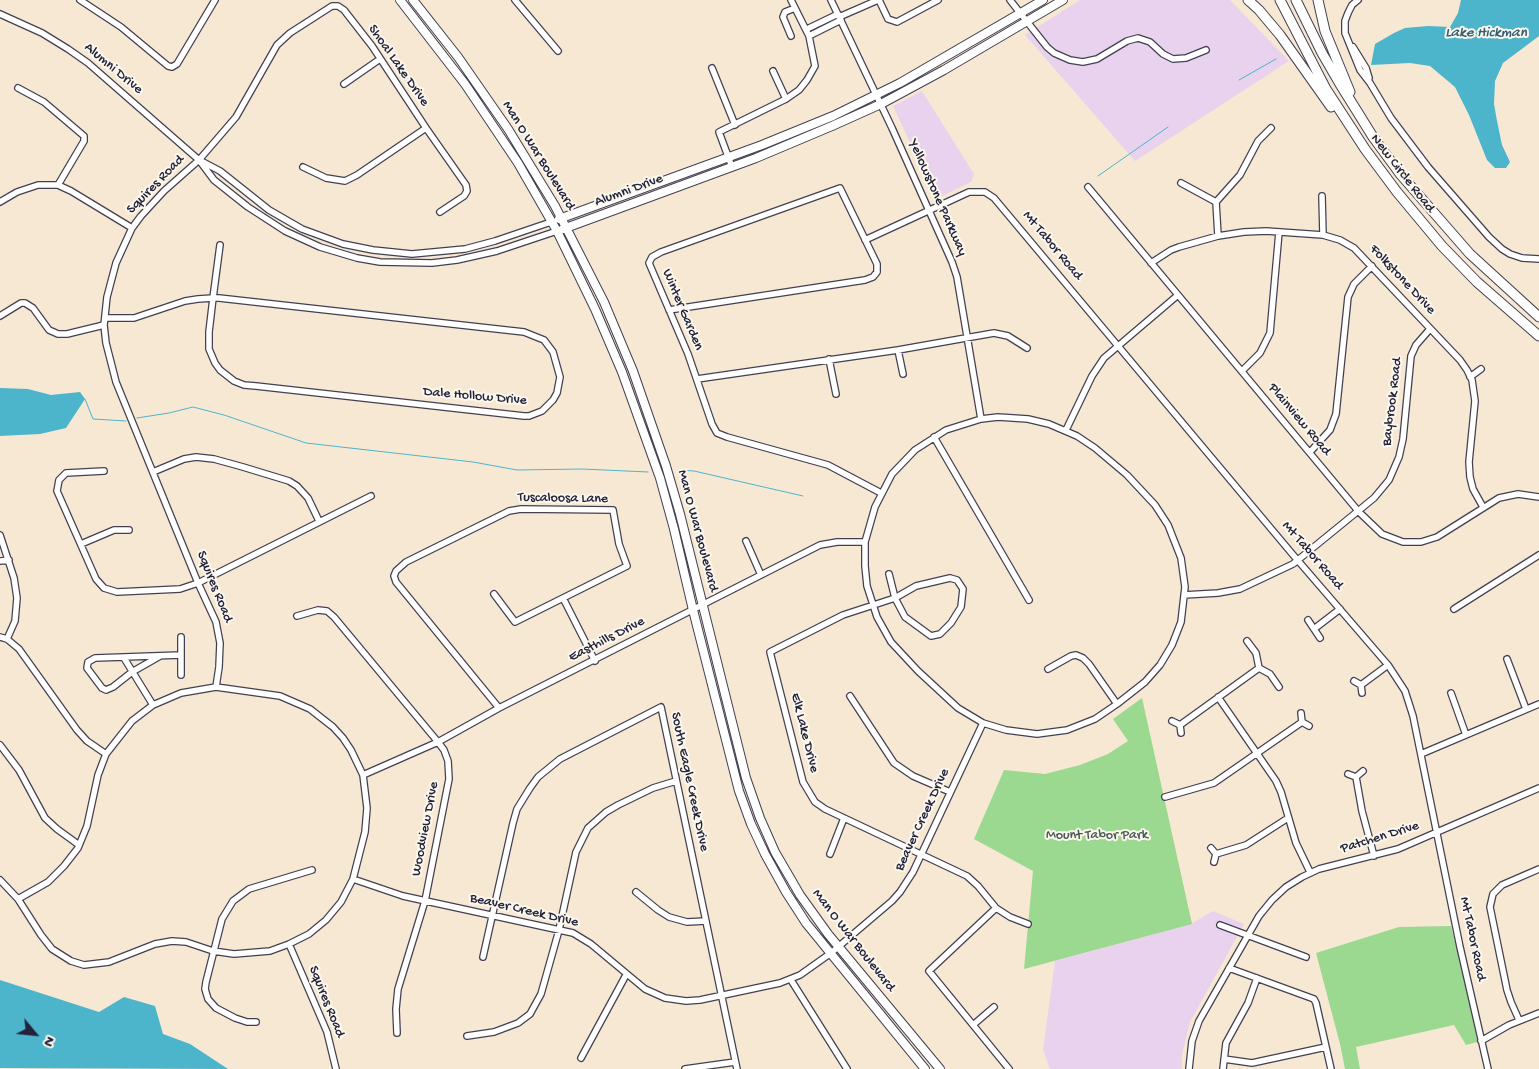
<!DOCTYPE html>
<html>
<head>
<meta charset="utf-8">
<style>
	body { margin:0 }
	#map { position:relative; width:1539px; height:1069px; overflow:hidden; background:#f7e8d3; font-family:"Gochi Hand",sans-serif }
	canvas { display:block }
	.north { position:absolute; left:10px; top:1009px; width:50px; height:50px; -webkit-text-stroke:4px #fbf7ec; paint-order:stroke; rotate:118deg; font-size:14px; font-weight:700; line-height:20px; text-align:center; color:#22223b }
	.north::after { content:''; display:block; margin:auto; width:18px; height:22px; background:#22223b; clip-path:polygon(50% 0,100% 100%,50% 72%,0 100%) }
</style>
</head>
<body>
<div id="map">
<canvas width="1539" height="1069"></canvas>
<div class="north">N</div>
</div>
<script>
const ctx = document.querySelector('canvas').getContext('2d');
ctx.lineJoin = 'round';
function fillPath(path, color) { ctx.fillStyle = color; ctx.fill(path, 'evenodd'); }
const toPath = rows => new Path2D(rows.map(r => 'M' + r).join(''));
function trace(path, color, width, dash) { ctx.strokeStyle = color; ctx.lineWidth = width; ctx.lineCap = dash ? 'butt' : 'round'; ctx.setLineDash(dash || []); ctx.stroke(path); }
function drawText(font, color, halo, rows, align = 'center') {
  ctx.font = font + ' "Gochi Hand",sans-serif'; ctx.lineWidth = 4; ctx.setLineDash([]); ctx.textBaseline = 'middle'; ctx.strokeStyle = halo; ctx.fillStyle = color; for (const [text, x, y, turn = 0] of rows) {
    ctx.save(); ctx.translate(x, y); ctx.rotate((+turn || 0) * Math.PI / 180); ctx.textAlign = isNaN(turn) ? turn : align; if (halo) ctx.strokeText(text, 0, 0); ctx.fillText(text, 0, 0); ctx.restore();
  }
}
const built = toPath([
	[1080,0,1230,0,1289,61,1135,161,1025,35],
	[922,91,974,174,971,182,934,200,921,166,893,106],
	[1213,911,1244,924,1190,1022,1182,1055,1182,1069,1050,1069,1043,1050,1055,961,1191,924]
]);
const green = toPath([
	[1142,698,1192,924,1024,969,1033,871,974,839,1004,770,1045,774,1080,765,1108,754,1128,741,1113,719],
	[1451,926,1479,1038,1477,1042,1466,1045,1454,1025,1356,1047,1360,1069,1345,1069,1340,1044,1316,953,1399,927]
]);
const water = toPath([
	[1461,0,1539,0,1539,36,1503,63,1495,81,1494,104,1497,121,1502,145,1510,162,1506,168,1495,168,1487,160,1469,115,1455,87,1430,66,1410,63,1371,65,1375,44,1394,33,1405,28,1428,26,1450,27,1458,13],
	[0,388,28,389,51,395,80,392,85,399,66,428,40,434,0,436],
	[0,980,99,1012,124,997,155,1006,163,1034,190,1044,228,1069,0,1068]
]);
const stream = toPath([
	[1239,80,1276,59],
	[1098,176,1168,127],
	[85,399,93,419,126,421],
	[137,418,169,413,193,407,224,415,306,443,473,462,517,470,582,469,648,472],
	[680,470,694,471,803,496]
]);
const minor = toPath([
	[80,0,121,27,168,66,172,67,177,64,215,0],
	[515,0,558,51],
	[831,0,892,128,952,262,957,277,981,419],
	[879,0,888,19,897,22,938,0],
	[1010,0,1047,47,1054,53,1070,60,1083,62,1097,59,1127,41,1138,38,1150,42,1163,54,1173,59,1186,58,1206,50],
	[1358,0,1352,5,1348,13,1345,21,1345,33,1360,70,1370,83,1391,118,1428,167,1489,237,1502,249,1510,254,1522,258,1539,259],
	[0,14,42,33,68,49,88,63,199,160,214,180,248,207,285,231,320,247,357,258,380,262,432,263,457,260,497,251,557,231],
	[839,17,878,0],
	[807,29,838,14],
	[791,36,783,17,785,12,795,8],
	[809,36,841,20],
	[1353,47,1366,68,1369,78],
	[712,68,735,125],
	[773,71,786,99],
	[344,84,380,59],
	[18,88,44,102,84,136,84,141,58,185],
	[201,161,220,171,269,210,302,229,343,244,373,250,412,254,465,249,495,241,551,222],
	[303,167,326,178,345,181,357,175,426,128],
	[732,167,719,132,786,99,799,90,807,80,815,66,809,36,791,0],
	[1181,183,1216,202],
	[1088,187,1359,512,1382,534,1403,542,1421,542,1437,537,1499,498,1518,494,1539,497],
	[1322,196,1323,235],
	[0,202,17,192,38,185,58,185,71,191,132,228],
	[1218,236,1216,202,1240,175,1258,141,1271,128],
	[865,240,969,192,985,192,994,198,1294,556,1388,665,1405,691,1413,716,1460,947,1488,1069],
	[1151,263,1171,250,1179,247,1218,236,1244,232,1266,231,1323,235,1340,240,1354,248,1460,360,1467,370,1472,380,1475,401,1469,462,1470,477,1473,489,1483,507],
	[669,310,865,280,873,277,877,272,877,264,840,188,661,252,652,257,649,263,688,354,712,424,717,433,727,437,828,465,881,493],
	[0,316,21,303,25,303,33,308,49,330,58,334,67,334,104,325],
	[105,318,134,318,185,301,198,299,213,298,219,298,524,332,544,340,553,352,560,377,557,393,553,400,542,411,529,416,524,416,256,386,244,385,234,381,220,370,215,363,209,349,209,332,213,298,220,245],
	[898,350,903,374],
	[829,359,836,394],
	[1242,371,1260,353,1270,333,1279,232],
	[1470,377,1481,369],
	[697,379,898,350,994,333,1008,336,1027,348],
	[998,417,1028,419,1049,424,1077,436,1095,448,1127,475,1155,505,1168,525,1181,558,1185,587,1181,622,1172,645,1160,665,1145,682,1117,704,1095,719,1067,730,1037,734,1006,730,983,723,958,708,918,671,891,642,877,617,867,586,865,566,865,542,875,507,892,474,915,450,946,430,981,419,998,417],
	[1066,430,1092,376,1104,358,1178,295],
	[934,437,1029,600],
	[1310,452,1330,430,1336,414,1348,297,1354,284,1372,266],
	[104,471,66,473,59,480,57,491,96,579,104,588,117,592,180,589,198,583,371,496],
	[153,472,184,459,196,457,214,459,243,467,289,481,297,486,308,498,319,521],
	[0,535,14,578,17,598,15,621,7,639],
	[746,541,761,575],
	[81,544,114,530,129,530],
	[0,561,9,560],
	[889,574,895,598,843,615,770,652,803,782,815,802,825,809,967,876,978,886,996,908,1010,917,1028,924],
	[950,578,957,580,963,589,961,607,951,623,940,634,931,636,905,617,895,598,916,586,950,578],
	[494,594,515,622,627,566,619,544,613,510,521,509,509,511,406,562,396,571,394,576,396,582,499,708],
	[1184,595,1218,593,1240,589,1293,564,1374,498,1389,480,1399,457,1403,439,1411,356,1416,345,1430,329],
	[563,598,595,661],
	[1454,609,1539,555],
	[297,616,318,610,327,611,334,617,438,742,444,750,448,761,449,779,425,901,398,989,396,1009,397,1033],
	[1308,620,1320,638],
	[1314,629,1340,609],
	[0,637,7,639,19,649,77,730,87,741,106,754],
	[1247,641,1256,653,1259,668,1270,674,1279,687],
	[160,656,132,672,113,687,106,690,102,688,87,668,88,662,95,658,181,655],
	[124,658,153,705],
	[1507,659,1526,709],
	[1048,669,1071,656,1076,655,1083,658,1089,664,1117,704],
	[181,675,181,637],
	[1354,681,1361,685,1362,693],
	[1361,685,1388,665],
	[1451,693,1466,735],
	[850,696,894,763,913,776,950,792],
	[1218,697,1276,781,1281,792,1296,843,1310,872],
	[1301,713,1302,722,1309,726],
	[1172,721,1180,725,1181,733],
	[1180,725,1259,668],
	[0,745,19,770,45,818,57,829,79,845],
	[1421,754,1539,704],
	[1348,774,1356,777,1363,771],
	[363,775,438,742,499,708,820,545,837,542,865,542],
	[1356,777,1362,811,1374,856],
	[1165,797,1214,783,1302,722],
	[1211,848,1216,854,1214,862],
	[830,854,844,818],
	[1216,854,1246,845,1288,818],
	[353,879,403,896,573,933,591,944,645,989,665,998,686,1001,700,1000,780,983,800,975,831,953,892,901,900,892,913,872,983,723],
	[0,880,18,899,41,935,52,949,71,961,84,965,109,962,155,944,172,941,186,942,213,951,234,954,270,951,289,944,309,934,326,920,341,902,353,879,365,832,367,808,363,775,351,750,343,738,333,727,310,709,280,696,216,687,219,667,220,643,216,622,198,583,116,382,106,343,104,325,107,297,116,263,132,228,141,216,164,191,199,160,236,117,277,45,290,33,332,6,338,6,344,10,372,46,426,128,466,185,467,191,464,196,440,212],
	[636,892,658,910,669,917,687,922,706,921],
	[18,899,48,882,64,866,78,848,87,826,98,775,106,754,132,721,153,705,181,693,216,687],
	[996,908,929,971,1009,1069],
	[1220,925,1306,957],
	[289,944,327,1032,336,1069],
	[483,957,513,823,517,809,530,788,538,777,560,759,661,707,737,1069],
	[1229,968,1314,999,1316,1003,1331,1069],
	[791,980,847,1069],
	[1519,1020,1511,1002,1507,990,1490,907,1493,894,1502,885,1539,869],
	[256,1022,247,1022,235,1018,216,1008,208,999,205,989,206,982,222,919,233,901,249,889,312,870],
	[973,1025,994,1007],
	[467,1036,494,1032,518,1023,530,1014,541,994,559,930,576,852,588,828,606,812,618,805,653,788,676,781],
	[1481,1041,1509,1025,1539,1013],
	[581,1058,626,975],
	[1224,1059,1252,1063,1326,1047],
	[685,1069,735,1062],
	[1189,1069,1192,1041,1199,1021,1259,916,1272,900,1286,887,1302,877,1319,869,1398,849,1539,788],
	[1223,1069,1226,1043,1248,1003,1257,978]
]);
const major = toPath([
	[400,0,465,84,518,163,557,231,595,309,622,372,660,478,674,529,693,610,739,791,751,824,765,854,786,892,806,923,925,1069],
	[413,0,458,57,508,129,555,206,604,302,633,371,666,466,680,514,746,778,760,818,775,852,800,895,828,934,940,1069],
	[559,219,762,145,833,116,900,83,1043,0],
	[563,229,756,158,832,126,881,104,944,70,1063,0]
]);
const highway = toPath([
	[1248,0,1259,10,1280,35,1331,107],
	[1280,0,1326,89,1365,149,1397,192,1442,246,1477,282,1539,336],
	[1296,0,1322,53,1340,84,1373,137,1401,175,1470,254,1539,317],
	[1318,0,1325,31,1350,92]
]);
const streetNames = [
	["Shoal Lake Drive",398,66,55],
	["Alumni Drive",113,69,40],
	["Man O War Boulevard",538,156,58],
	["New Circle Road",1402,174,52],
	["Squires Road",156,185,-46],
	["Alumni Drive",629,191,-20],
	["Yellowstone Parkway",937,198,66],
	["Mt Tabor Road",1052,246,50],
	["Folkstone Drive",1402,280,47],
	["Winter Garden",682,310,67],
	["Dale Hollow Drive",475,397,5],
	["Baybrook Road",1393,402,-83],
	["Plainview Road",1299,420,50],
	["Tuscaloosa Lane",563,499,1],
	["Man O War Boulevard",697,531,75],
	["Mt Tabor Road",1312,556,49],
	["Squires Road",214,587,68],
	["Easthills Drive",607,640,-27],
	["Elk Lake Drive",804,733,76],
	["South Eagle Creek Drive",689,782,78],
	["Beaver Creek Drive",923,820,-65],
	["Woodview Drive",426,829,-79],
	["Patchen Drive",1380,838,-17],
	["Beaver Creek Drive",524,911,13],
	["Mt Tabor Road",1472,939,78],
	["Man O War Boulevard",853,941,52],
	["Squires Road",326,1002,68]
];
const parkNames = [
	["Mount Tabor Park",1097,836]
];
const waterNames = [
	["Lake Hickman",1486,34]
];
fillPath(built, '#e9d2ed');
fillPath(green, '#9ad98f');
fillPath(water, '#4cb4cb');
trace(stream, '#4cb4cb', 1);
trace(minor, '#424052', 8);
trace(major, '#424052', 10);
trace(highway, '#424052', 11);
trace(minor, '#fff', 5.5);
trace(major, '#fff', 8);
trace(highway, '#fff', 9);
drawText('14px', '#22223b', '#fbf7ec', streetNames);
drawText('14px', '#465954', '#fbf7ec', parkNames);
drawText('italic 15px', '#335c75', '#fbf7ec', waterNames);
</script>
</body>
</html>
